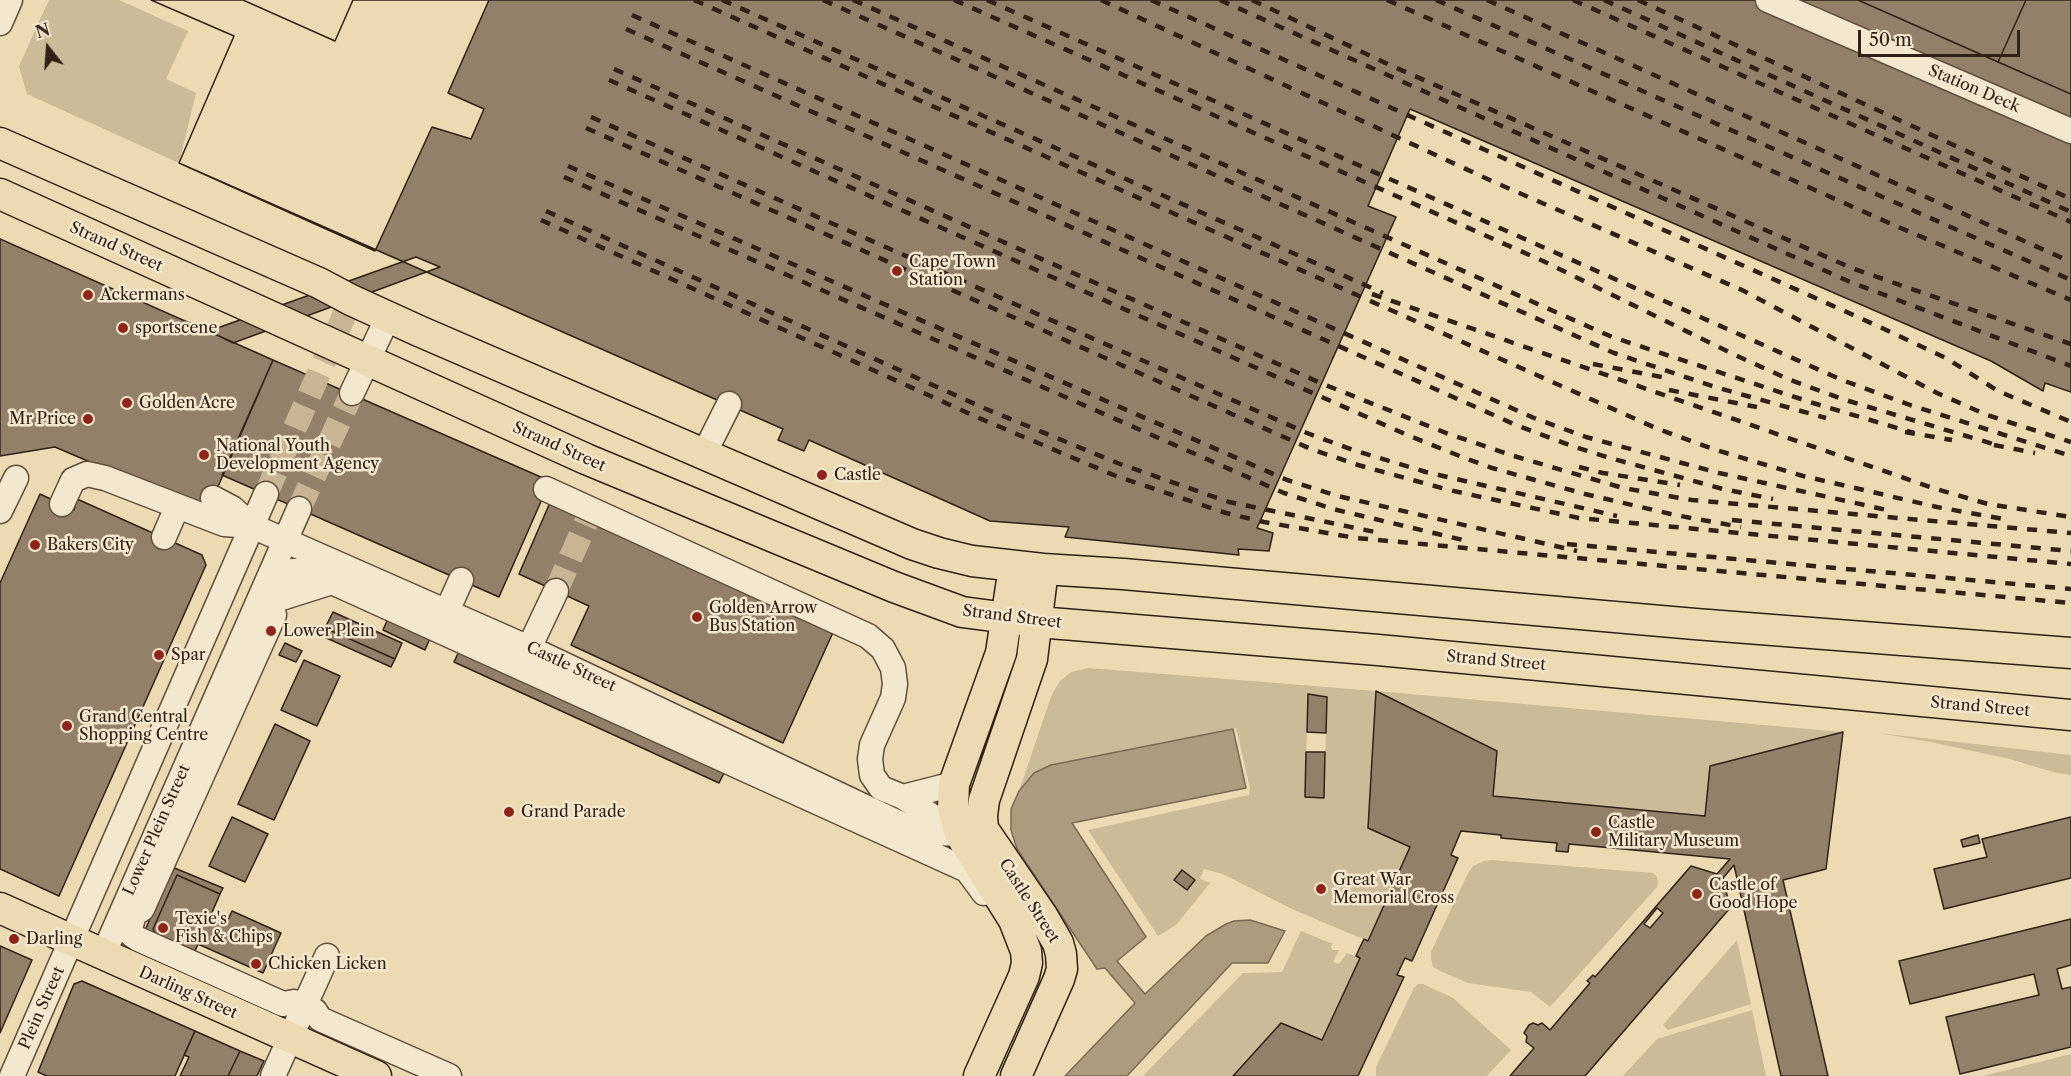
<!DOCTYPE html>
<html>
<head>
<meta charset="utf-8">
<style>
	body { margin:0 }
	#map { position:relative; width:2071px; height:1076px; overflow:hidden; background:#ecdab2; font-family:"Libre Caslon Text",serif }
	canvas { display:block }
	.north { position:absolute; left:18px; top:18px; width:60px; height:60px; -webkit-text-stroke:4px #f3e7cd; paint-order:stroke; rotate:343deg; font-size:16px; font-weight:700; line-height:24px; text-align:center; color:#312117 }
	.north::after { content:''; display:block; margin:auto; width:21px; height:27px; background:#312117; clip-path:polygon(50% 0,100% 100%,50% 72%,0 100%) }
	.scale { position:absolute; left:1858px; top:30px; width:162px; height:27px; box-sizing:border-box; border:3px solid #312117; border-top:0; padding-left:8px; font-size:18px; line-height:21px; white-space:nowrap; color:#312117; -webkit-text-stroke:4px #f3e7cd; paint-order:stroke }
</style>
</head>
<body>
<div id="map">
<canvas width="2071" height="1076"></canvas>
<div class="north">N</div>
<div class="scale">50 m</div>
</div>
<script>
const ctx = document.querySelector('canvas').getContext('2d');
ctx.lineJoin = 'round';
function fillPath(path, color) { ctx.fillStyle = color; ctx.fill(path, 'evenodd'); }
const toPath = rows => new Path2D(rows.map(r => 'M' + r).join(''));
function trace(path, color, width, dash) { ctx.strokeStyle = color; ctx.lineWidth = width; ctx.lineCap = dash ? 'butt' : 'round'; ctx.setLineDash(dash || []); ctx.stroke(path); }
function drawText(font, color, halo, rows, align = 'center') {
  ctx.font = font + ' "Libre Caslon Text",serif'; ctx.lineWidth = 5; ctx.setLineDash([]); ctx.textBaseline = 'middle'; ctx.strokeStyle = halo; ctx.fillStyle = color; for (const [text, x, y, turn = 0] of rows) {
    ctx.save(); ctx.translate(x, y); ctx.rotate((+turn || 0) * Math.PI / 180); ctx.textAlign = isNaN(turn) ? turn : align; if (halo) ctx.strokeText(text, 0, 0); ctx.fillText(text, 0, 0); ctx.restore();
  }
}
const green = toPath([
	[49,0,119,0,188,31,166,79,196,93,179,163,27,94,19,66],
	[1089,668,1376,691,1843,732,1710,766,1705,816,1493,796,1497,751,1376,691,1368,828,1410,847,1368,941,1294,910,1223,874,1204,869,1200,879,1210,883,1176,925,1158,936,1088,830,1249,795,1250,788,1236,728,1051,765,1034,773,1019,791,1052,694,1060,681,1071,672],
	[1308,694,1327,697,1324,798,1305,797],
	[1878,733,2071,755,2071,775,2056,773,2010,759,1931,742],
	[1492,860,1653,873,1657,877,1658,883,1657,887,1550,1007,1531,992,1468,983,1440,971,1433,967,1431,959,1431,952,1467,875,1473,866,1484,861],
	[1301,931,1333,944,1331,946,1332,950,1339,950,1333,962,1339,964,1347,953,1360,958,1322,1040,1281,1023,1233,1076,1143,1076,1243,973,1282,972],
	[1737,940,1751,1004,1668,1030,1663,1025],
	[1418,984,1423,984,1453,998,1511,1050,1487,1076,1376,1076,1376,1067,1414,988],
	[1752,1010,1766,1076,1623,1076,1657,1039],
	[2071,1054,2071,1076,1983,1076]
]);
const water = toPath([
	[1233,729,1246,788,1072,823,1146,937,1117,961,1145,994,1206,936,1226,924,1234,921,1250,920,1285,931,1268,963,1232,963,1127,1076,1065,1076,1135,1003,1105,968,1097,969,1017,849,1011,830,1011,809,1019,791,1034,773,1051,765,1233,729]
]);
const building = toPath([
	[151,0,243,0,335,41,353,0,489,0,448,93,484,109,471,139,432,127,375,251,179,163,234,36,151,0],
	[151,0,243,0,335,41,353,0,1858,0,2071,94,2071,392,2045,383,2043,391,1991,361,1410,109,1368,206,1396,217,1257,528,1273,533,1269,551,1238,549,1239,555,1065,537,1069,527,990,521,809,440,804,451,778,440,783,429,179,163,234,36,151,0],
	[1858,0,2026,0,1998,62,1858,0],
	[2026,0,2071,0,2071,94,1998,62,2026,0],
	[0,239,273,360,207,512,55,447,0,456,0,239],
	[416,257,440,267,233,343,209,331,416,257],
	[273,360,550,481,499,597,222,475,273,360],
	[40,494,74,510,77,499,202,555,206,565,59,896,0,869,0,583,40,494],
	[552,498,835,628,783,743,571,645,589,606,519,574,552,498],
	[333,612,402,643,395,659,325,628,333,612],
	[389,616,431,636,425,650,383,630,389,616],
	[325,628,395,659,391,667,322,636,325,628],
	[285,643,302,651,296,662,279,655,285,643],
	[460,649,726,769,719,783,454,662,460,649],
	[304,660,340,676,317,726,281,710,304,660],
	[1376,691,1497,751,1493,796,1705,816,1710,766,1843,732,1826,869,1783,880,1828,1076,1781,1076,1734,865,1723,878,1730,908,1585,1076,1510,1076,1534,1048,1526,1042,1527,1036,1524,1033,1529,1025,1533,1023,1538,1025,1542,1023,1550,1030,1590,983,1587,981,1593,975,1595,977,1691,866,1717,874,1730,859,1569,844,1568,852,1556,851,1557,843,1501,838,1501,835,1461,831,1451,855,1458,858,1412,961,1405,958,1397,975,1404,977,1358,1076,1233,1076,1281,1023,1322,1040,1360,958,1356,956,1360,947,1364,939,1368,941,1410,847,1368,828,1376,691],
	[1657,908,1663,913,1650,928,1644,924,1657,908],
	[1308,694,1327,697,1326,733,1307,732,1308,694],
	[275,724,310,741,274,820,238,804,275,724],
	[1306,752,1325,752,1324,798,1305,797,1306,752],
	[232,817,268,834,245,882,209,866,232,817],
	[2071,817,2071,878,1944,909,1934,869,1987,857,1982,839,2071,817],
	[1978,835,1980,843,1963,847,1961,840,1978,835],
	[172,867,223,888,220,894,177,875,153,929,155,933,195,951,193,957,149,938,146,928,172,867],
	[1182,870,1195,880,1187,890,1174,880,1182,870],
	[177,875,220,894,210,917,226,924,232,911,281,933,263,973,198,944,195,951,155,933,153,929,177,875],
	[2071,919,2071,965,2057,969,2062,989,2071,987,2071,1047,1960,1074,1946,1017,2039,995,2034,974,1910,1004,1899,961,2071,919],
	[0,946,32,960,0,1033,0,946],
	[82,981,195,1031,175,1076,47,1076,38,1072,74,984,82,981],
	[195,1031,240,1051,228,1076,180,1076,189,1057,184,1055,195,1031],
	[240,1051,264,1061,257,1076,228,1076,240,1051]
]);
const minorTunnel = toPath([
	[266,494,351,300],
	[299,509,352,393],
	[556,591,592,509]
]);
const minor = toPath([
	[1768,0,2071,131],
	[0,23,10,0],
	[352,393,388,317],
	[704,454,729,404],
	[546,489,868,636,883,649,893,668,895,684,893,698,872,745,870,759,872,775,881,788,903,797,958,833],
	[213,498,232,508,252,526],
	[62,504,73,480,87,474,105,478,224,524,252,526,529,648,918,832,960,834,975,831],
	[0,511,16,478],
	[164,537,177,507],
	[272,601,332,582],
	[447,611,461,580],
	[529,648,556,591],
	[903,797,954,784],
	[103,955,299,509],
	[12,1076,266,494],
	[273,1076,327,956],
	[449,1076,320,1019,315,1011,294,1002,283,1004,138,939,132,935,130,929,134,914,142,909,274,615,271,605,272,601,281,582,285,576,292,571,307,571,332,582,967,870,984,893]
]);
const major = toPath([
	[0,143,319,283,351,300,419,331,912,544,939,553,972,561,1043,569,1123,574,1695,624,2071,653],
	[0,194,586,459,894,587,962,612,1038,622,1378,650,2071,715],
	[0,908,376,1076],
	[979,1076,1024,976,1027,963,1026,951,1014,920,960,834,953,808,954,784,1001,653,1014,567],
	[1016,1076,1059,979,1062,969,1061,954,1058,943,1043,917,983,829,982,816,984,800,1032,659,1043,569]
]);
const rail = toPath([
	[694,0,1658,429,1716,450,1803,476,1937,507,2009,520],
	[722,0,1383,293],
	[823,0,1614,353,1715,387,1826,418],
	[853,0,1612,337,1813,403,1914,433],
	[954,0,1543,261,1735,355,1788,379,1842,399,2000,446],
	[987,0,1842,380,1910,405,2071,456],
	[1101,0,1494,182,1742,290,1937,393,1987,415,2071,442],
	[1151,0,1880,327,1946,358,1998,391,2071,422],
	[1220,0,1848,281,2071,366],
	[1252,0,1392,66,1854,269,2071,344],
	[1387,0,1896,226,2071,300],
	[1436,0,2071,280],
	[1487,0,2071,262],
	[1573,0,2071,222],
	[1604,0,2071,212],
	[1638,0,2071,199],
	[632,15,1534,418,1586,437,1719,473,1887,510],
	[626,29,1516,425,1575,447,1610,458,1723,489,1773,499],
	[614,69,1323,384,1446,433,1514,456,1623,488,1692,500,2071,533],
	[609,80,1405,434,1462,457,1492,468,1585,494,1675,515,1741,527],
	[591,117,1307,433,1353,450,1426,472,1617,516],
	[586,128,1311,449,1358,465,1449,490,1579,518,2071,564],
	[568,166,1287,480,1338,496,1577,551],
	[564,177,1284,493,1333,509,1463,540],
	[546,211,986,409,1120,464,1229,502,1380,533],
	[541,220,979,418,1116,476,1226,513,1264,522,1356,538,2071,603],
	[1372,294,1936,489,1988,504,2071,517],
	[1593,364,1667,378],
	[1669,390,1757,407],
	[1905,432,1952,440],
	[1994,445,2035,453],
	[1579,467,1603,473,1680,485],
	[1732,520,2071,551],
	[1567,544,2071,589]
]);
const markers = [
	[897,271,6,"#8f2418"],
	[88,295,6,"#8f2418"],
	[123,328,6,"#8f2418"],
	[127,403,6,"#8f2418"],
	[88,419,6,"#8f2418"],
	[204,455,6,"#8f2418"],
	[822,475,6,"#8f2418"],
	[35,545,6,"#8f2418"],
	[697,617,6,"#8f2418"],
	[271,631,6,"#8f2418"],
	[159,655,6,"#8f2418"],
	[67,726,6,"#8f2418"],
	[509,812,6,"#8f2418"],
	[1596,832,6,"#8f2418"],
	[1321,889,6,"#8f2418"],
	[1697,894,6,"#8f2418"],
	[163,928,6,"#8f2418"],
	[14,939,6,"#8f2418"],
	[256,964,6,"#8f2418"]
];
const streetNames = [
	["Station Deck",1974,89,23],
	["Strand Street",116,247,24],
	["Strand Street",559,447,24],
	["Strand Street",1012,617,7],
	["Strand Street",1496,661,5],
	["Castle Street",571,667,25],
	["Strand Street",1980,707,5],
	["Lower Plein Street",157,830,-66],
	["Castle Street",1029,901,57],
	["Darling Street",188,993,24],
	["Plein Street",42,1008,-66]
];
const poiNames = [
	["Cape Town",909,262],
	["Station",909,280],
	["Ackermans",100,295],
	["sportscene",135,328],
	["Golden Acre",139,403],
	["Mr Price",76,419,"right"],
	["National Youth",216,446],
	["Development Agency",216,464],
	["Castle",834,475],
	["Bakers City",47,545],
	["Golden Arrow",709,608],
	["Bus Station",709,626],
	["Lower Plein",283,631],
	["Spar",171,655],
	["Grand Central",79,717],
	["Shopping Centre",79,735],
	["Grand Parade",521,812],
	["Castle",1608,823],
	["Military Museum",1608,841],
	["Great War",1333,880],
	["Memorial Cross",1333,898],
	["Castle of",1709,885],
	["Good Hope",1709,903],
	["Texie's",175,919],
	["Fish & Chips",175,937],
	["Darling",26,939],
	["Chicken Licken",268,964]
];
fillPath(green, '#ccbb98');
fillPath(water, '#ac9b7d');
trace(water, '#7b6a54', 1.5);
fillPath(building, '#928168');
trace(building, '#312117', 1.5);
trace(minorTunnel, '#c7b593', 24, [24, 12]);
trace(minor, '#604f3e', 27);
trace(major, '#312117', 33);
trace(minor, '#f3e7cd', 24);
trace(major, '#ecdab2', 30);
trace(rail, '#312117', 4.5, [10, 10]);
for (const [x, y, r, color] of markers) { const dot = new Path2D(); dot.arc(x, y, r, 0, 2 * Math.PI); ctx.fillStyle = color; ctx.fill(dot); trace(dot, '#f3e7cd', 2); }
drawText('16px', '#312117', '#f3e7cd', streetNames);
drawText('16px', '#312117', '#f3e7cd', poiNames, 'left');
</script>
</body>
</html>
